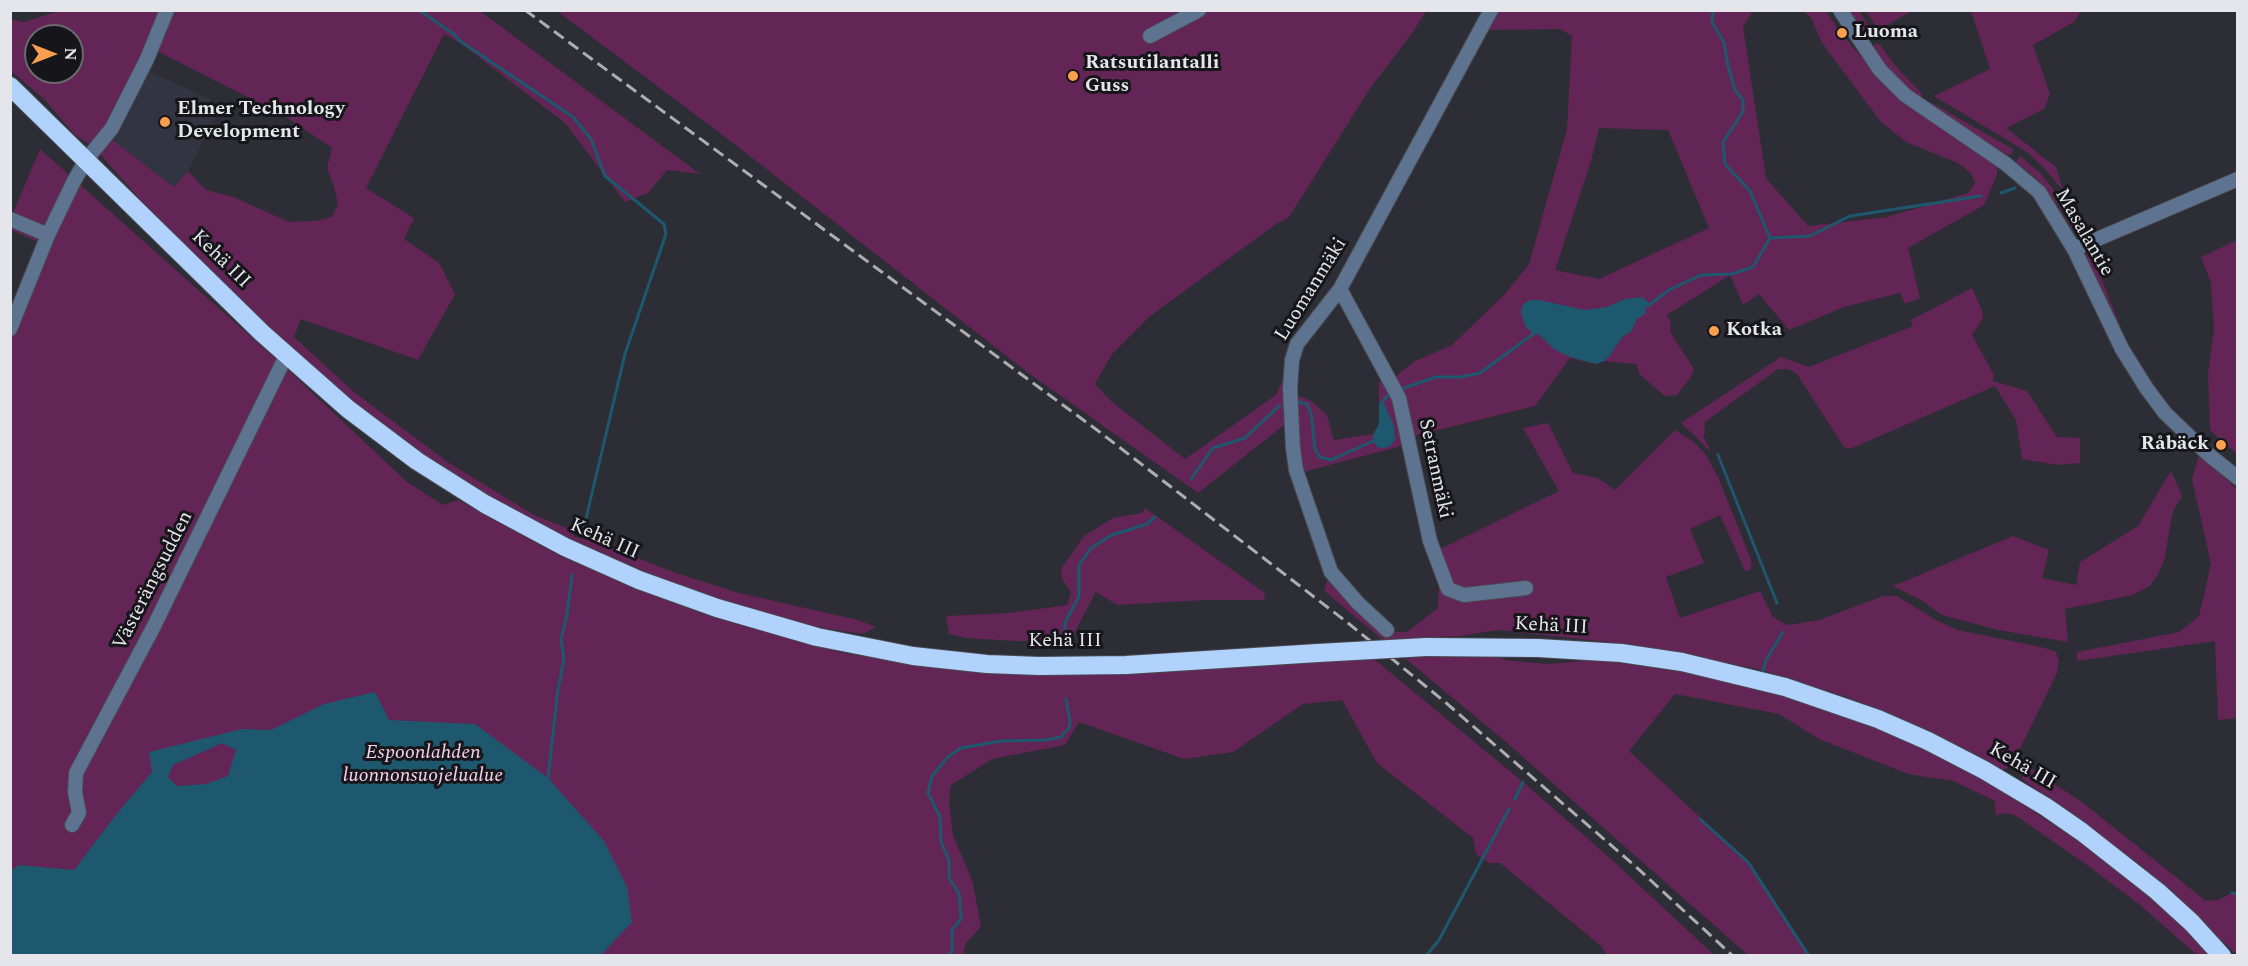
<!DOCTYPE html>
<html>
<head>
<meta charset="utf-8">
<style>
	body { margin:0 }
	#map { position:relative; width:2248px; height:966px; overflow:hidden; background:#2d2d35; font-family:Spectral,serif }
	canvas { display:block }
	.frame { position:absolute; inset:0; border:12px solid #e5e6eb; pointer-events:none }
	.north { position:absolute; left:24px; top:24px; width:60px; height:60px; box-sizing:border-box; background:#16161a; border:2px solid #69696e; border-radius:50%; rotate:90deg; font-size:16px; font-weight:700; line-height:24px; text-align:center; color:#e5e6eb }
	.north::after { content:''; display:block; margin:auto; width:21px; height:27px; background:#fa9f4f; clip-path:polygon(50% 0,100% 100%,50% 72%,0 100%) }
</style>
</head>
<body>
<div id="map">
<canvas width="2248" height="966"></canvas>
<div class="frame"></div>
<div class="north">N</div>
</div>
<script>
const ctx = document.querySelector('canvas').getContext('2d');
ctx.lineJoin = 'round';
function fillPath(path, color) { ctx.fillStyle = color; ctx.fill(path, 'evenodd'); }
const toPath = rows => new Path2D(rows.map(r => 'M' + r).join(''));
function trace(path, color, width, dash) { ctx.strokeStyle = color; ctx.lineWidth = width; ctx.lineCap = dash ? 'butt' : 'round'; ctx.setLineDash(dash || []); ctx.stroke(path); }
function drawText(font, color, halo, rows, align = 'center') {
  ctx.font = font + ' Spectral,serif'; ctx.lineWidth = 6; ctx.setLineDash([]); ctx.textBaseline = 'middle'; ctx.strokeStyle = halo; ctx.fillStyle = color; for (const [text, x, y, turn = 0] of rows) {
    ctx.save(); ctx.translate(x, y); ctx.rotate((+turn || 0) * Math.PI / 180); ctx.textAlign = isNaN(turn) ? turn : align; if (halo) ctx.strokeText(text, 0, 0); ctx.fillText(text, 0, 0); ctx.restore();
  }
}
const built = toPath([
	[148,71,210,99,215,106,215,118,188,171,174,187,111,139]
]);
const green = toPath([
	[59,11,160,11,137,67,105,131,91,145,75,135,44,99,11,71,11,19,24,22],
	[36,36,72,36,72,72,36,72],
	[175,11,480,11,700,174,667,170,648,193,625,202,565,123,463,45,444,34,366,188,414,218,404,239,439,263,455,294,418,360,301,319,294,337,354,392,449,463,534,515,572,530,575,537,591,540,676,573,739,593,858,620,876,627,863,634,811,626,763,614,675,584,568,539,489,497,447,471,373,418,304,361,166,229,101,155,101,150,111,139,174,187,188,171,206,190,233,197,289,222,315,221,332,217,338,204,334,187,327,168,332,148,283,115,157,51],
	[557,11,1426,11,1413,32,1369,90,1289,217,1276,224,1149,317,1112,354,1095,384,1112,402,1185,459,1276,395,1286,372,1288,422,1198,493,1027,372,733,143],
	[1485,11,1753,11,1743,27,1766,178,1808,226,1887,217,1968,193,1975,183,1971,173,1958,163,1906,142,1881,122,1822,43,1811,18,1803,11,1826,11,1841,34,1901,101,1961,142,1994,162,1997,168,1997,175,1984,205,1908,248,1920,298,1905,304,1900,293,1844,307,1789,330,1759,294,1743,305,1730,275,1667,315,1671,324,1670,332,1694,369,1691,377,1677,395,1665,396,1640,375,1636,364,1604,361,1596,364,1570,358,1535,406,1414,436,1405,445,1303,472,1297,447,1295,398,1302,397,1311,401,1327,415,1334,440,1373,434,1373,441,1377,447,1383,401,1379,403,1379,382,1395,377,1415,361,1452,345,1505,294,1529,264,1567,129,1572,36,1560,29,1484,30],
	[1599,128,1668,130,1709,228,1599,279,1555,270,1591,161],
	[1847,11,1859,11,1871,29,1871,33,1862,34],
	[1866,11,1912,11,1878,30],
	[1971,11,2081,11,2074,22,2033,45,2050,94,2044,109,2006,128,2056,167,2063,191,2047,171,2027,152,1934,96,1990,69],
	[1876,43,1880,45,1894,64,1922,94,1921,97,1913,94,1889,71,1872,48],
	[1932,103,2013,149,2012,154,2008,155,1932,109],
	[40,149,287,369,407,482,443,505,458,500,558,555,628,586,715,618,843,653,939,668,1004,674,1073,675,1374,659,1523,782,1610,858,1714,955,1607,955,1601,946,1500,863,1489,863,1476,854,1473,838,1377,763,1342,700,1303,704,1233,752,1184,759,1079,722,1065,745,992,759,951,785,949,801,953,835,973,883,981,927,966,943,963,955,11,955,10,312,38,242,11,230,11,218],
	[2020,156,2040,173,2060,197,2084,237,2080,240,2078,239,2057,204,2038,180,2016,162],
	[2237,240,2237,454,2210,430,2208,374,2214,330,2211,283,2201,257],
	[2089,248,2121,328,2121,333,2085,256,2086,250],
	[1972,288,1982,310,1983,318,1972,335,1994,375,1993,381,2027,391,2057,437,2080,438,2080,463,2058,465,2022,459,2016,420,1995,386,1850,449,1844,447,1797,374,1788,369,1778,369,1705,422,1704,437,1711,452,1681,423,1781,357,1809,367,1913,326,1911,320],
	[1548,423,1573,473,1598,478,1615,490,1675,430,1694,442,1706,455,1719,479,1752,563,1750,570,1745,571,1720,515,1690,529,1704,563,1666,577,1680,618,1760,591,1773,617,1788,625,1819,620,1883,596,1897,596,1936,620,1958,630,2045,648,2056,652,2059,661,2057,673,2014,761,2009,767,2003,770,1887,712,1838,694,1758,669,1626,644,1498,630,1460,636,1412,638,1426,656,1485,655,1512,661,1549,664,1596,660,1678,671,1797,698,1909,741,1999,789,2092,850,2183,926,2212,955,2197,955,2140,905,2087,865,2015,815,2003,813,1996,816,1995,801,1953,781,1908,774,1819,739,1779,714,1675,694,1629,751,1748,862,1808,955,1748,955,1506,742,1324,591,1328,578,1385,632,1407,632,1438,608,1440,549,1559,491,1523,428],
	[2199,455,2237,489,2237,718,2218,720,2215,641,2077,661,2077,652,2179,632,2199,616,2211,564,2192,479],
	[2171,471,2182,496,2173,511,2164,561,2158,574,2150,586,2133,595,2065,609,2068,642,1998,630,1942,615,1921,600,1893,586,2013,536,2049,550,2042,578,2076,585,2080,562,2138,526],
	[1145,508,1265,593,1264,600,1205,600,1117,605,1096,592,1070,641,1013,641,967,638,949,634,946,616,1009,613,1067,605,1071,592,1062,579,1061,569,1084,536,1113,518,1142,513],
	[2025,765,2082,802,2206,901,2218,900,2232,893,2237,894,2237,955,2142,866,2022,779]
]);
const water = toPath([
	[1642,297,1650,304,1645,308,1646,313,1637,319,1631,332,1623,336,1610,355,1604,361,1596,364,1570,357,1554,349,1538,334,1533,334,1525,326,1521,312,1523,304,1530,300,1539,300,1585,310,1607,307,1625,299],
	[1383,401,1394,426,1395,440,1389,447,1383,448,1377,447,1373,441,1373,434,1379,424,1379,403],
	[375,692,389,720,475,724,548,778,604,841,627,887,632,922,601,955,11,955,11,871,19,865,74,870,119,811,152,772,149,752,242,729,271,730,324,704],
	[222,743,236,750,228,776,206,784,177,786,168,777,173,765]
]);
const stream = toPath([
	[419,10,455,35,460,41,573,117,591,139,605,176,664,224,666,234,625,354,583,531],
	[2001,193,2015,188],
	[1770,238,1810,236,1850,216,1981,196],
	[1648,306,1669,290,1701,275,1732,274,1753,267,1770,238,1750,191,1725,164,1723,142,1743,112,1743,100,1735,90,1728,66,1724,42,1712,23,1713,10],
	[1404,388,1436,377,1461,377,1480,373,1536,332],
	[1383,401,1389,394],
	[1298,402,1307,404,1311,413,1315,449,1320,457,1331,460,1373,441],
	[1718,455,1777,603],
	[1191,479,1213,448,1245,438,1280,405],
	[1064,648,1065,623,1079,596,1079,565,1091,548,1112,535,1147,524,1155,517],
	[1763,671,1766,660,1783,632],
	[548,778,558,689,564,659,561,639,567,615,572,575],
	[1515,799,1523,782],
	[1700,819,1748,862,1809,956],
	[2232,893,2238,894],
	[948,956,952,951,952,930,961,919,959,893,949,878,949,860,941,842,940,817,928,793,932,776,949,756,961,748,1001,741,1046,740,1061,737,1069,728,1070,722,1066,699],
	[1426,956,1439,940,1509,809]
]);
const minor = toPath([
	[1840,10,1880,70,1905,95,2006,164,2039,192,2074,249,2122,349,2147,389,2165,413,2209,455,2238,478],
	[1150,36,1199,10],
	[10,219,48,235],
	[2074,249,2238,179],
	[1340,289,1399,398,1430,541,1448,589,1464,595,1526,588],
	[10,329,48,235,74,181,86,160,112,128,147,59,167,10],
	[1387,630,1358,603,1331,572,1296,470,1293,448,1290,389,1292,360,1297,344,1340,289,1491,10],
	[72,825,79,813,75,792,76,773,153,628,286,356]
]);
const highway = toPath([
	[10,86,262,333,348,409,417,461,485,504,565,547,639,580,717,608,817,637,913,656,987,664,1039,666,1126,665,1318,653],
	[1426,647,1538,648,1621,653,1682,662,1785,687,1878,719,1928,741,1984,770,2046,807,2082,832,2157,891,2192,923,2222,956]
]);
const rail = toPath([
	[525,10,1097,430,1348,623,1445,702,1634,865,1733,956]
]);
const highwayBridge = toPath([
	[1318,653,1426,647]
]);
const markers = [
	[1842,33,6,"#fa9f4f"],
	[1073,76,6,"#fa9f4f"],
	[165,122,6,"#fa9f4f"],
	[1714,331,6,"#fa9f4f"],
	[2221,445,6,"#fa9f4f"]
];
const poiNames = [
	["Luoma",1854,33],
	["Ratsutilantalli",1085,64],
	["Guss",1085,87],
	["Elmer Technology",177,110],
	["Development",177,133],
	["Kotka",1726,331],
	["Råbäck",2209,445,"right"]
];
const streetNames = [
	["Masalantie",2083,233,60],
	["Kehä III",220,260,44],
	["Luomanmäki",1312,290,-58],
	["Setranmäki",1434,469,78],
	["Kehä III",604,540,24],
	["Västerängsudden",154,581,-63],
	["Kehä III",1551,627,3],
	["Kehä III",1065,642],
	["Kehä III",2022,767,30]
];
const parkNames = [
	["Espoonlahden",423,754],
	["luonnonsuojelualue",423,777]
];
fillPath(built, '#333442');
fillPath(green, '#622555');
fillPath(water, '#1d586f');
trace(stream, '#1d586f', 3);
trace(minor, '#4a4b52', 16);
trace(highway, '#4a4b52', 20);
trace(minor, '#5d7390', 14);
trace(highway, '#b1d2fd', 18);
trace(rail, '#adadb3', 3, [12, 6]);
trace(highwayBridge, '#4a4b52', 20, []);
trace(highwayBridge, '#b1d2fd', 18);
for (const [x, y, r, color] of markers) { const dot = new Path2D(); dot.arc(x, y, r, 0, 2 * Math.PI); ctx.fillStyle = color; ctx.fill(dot); trace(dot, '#16161a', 2); }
drawText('bold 20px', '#e5e6eb', '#16161a', poiNames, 'left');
drawText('20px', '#e5e6eb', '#16161a', streetNames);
drawText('italic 20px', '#f9d1ed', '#16161a', parkNames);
</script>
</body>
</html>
